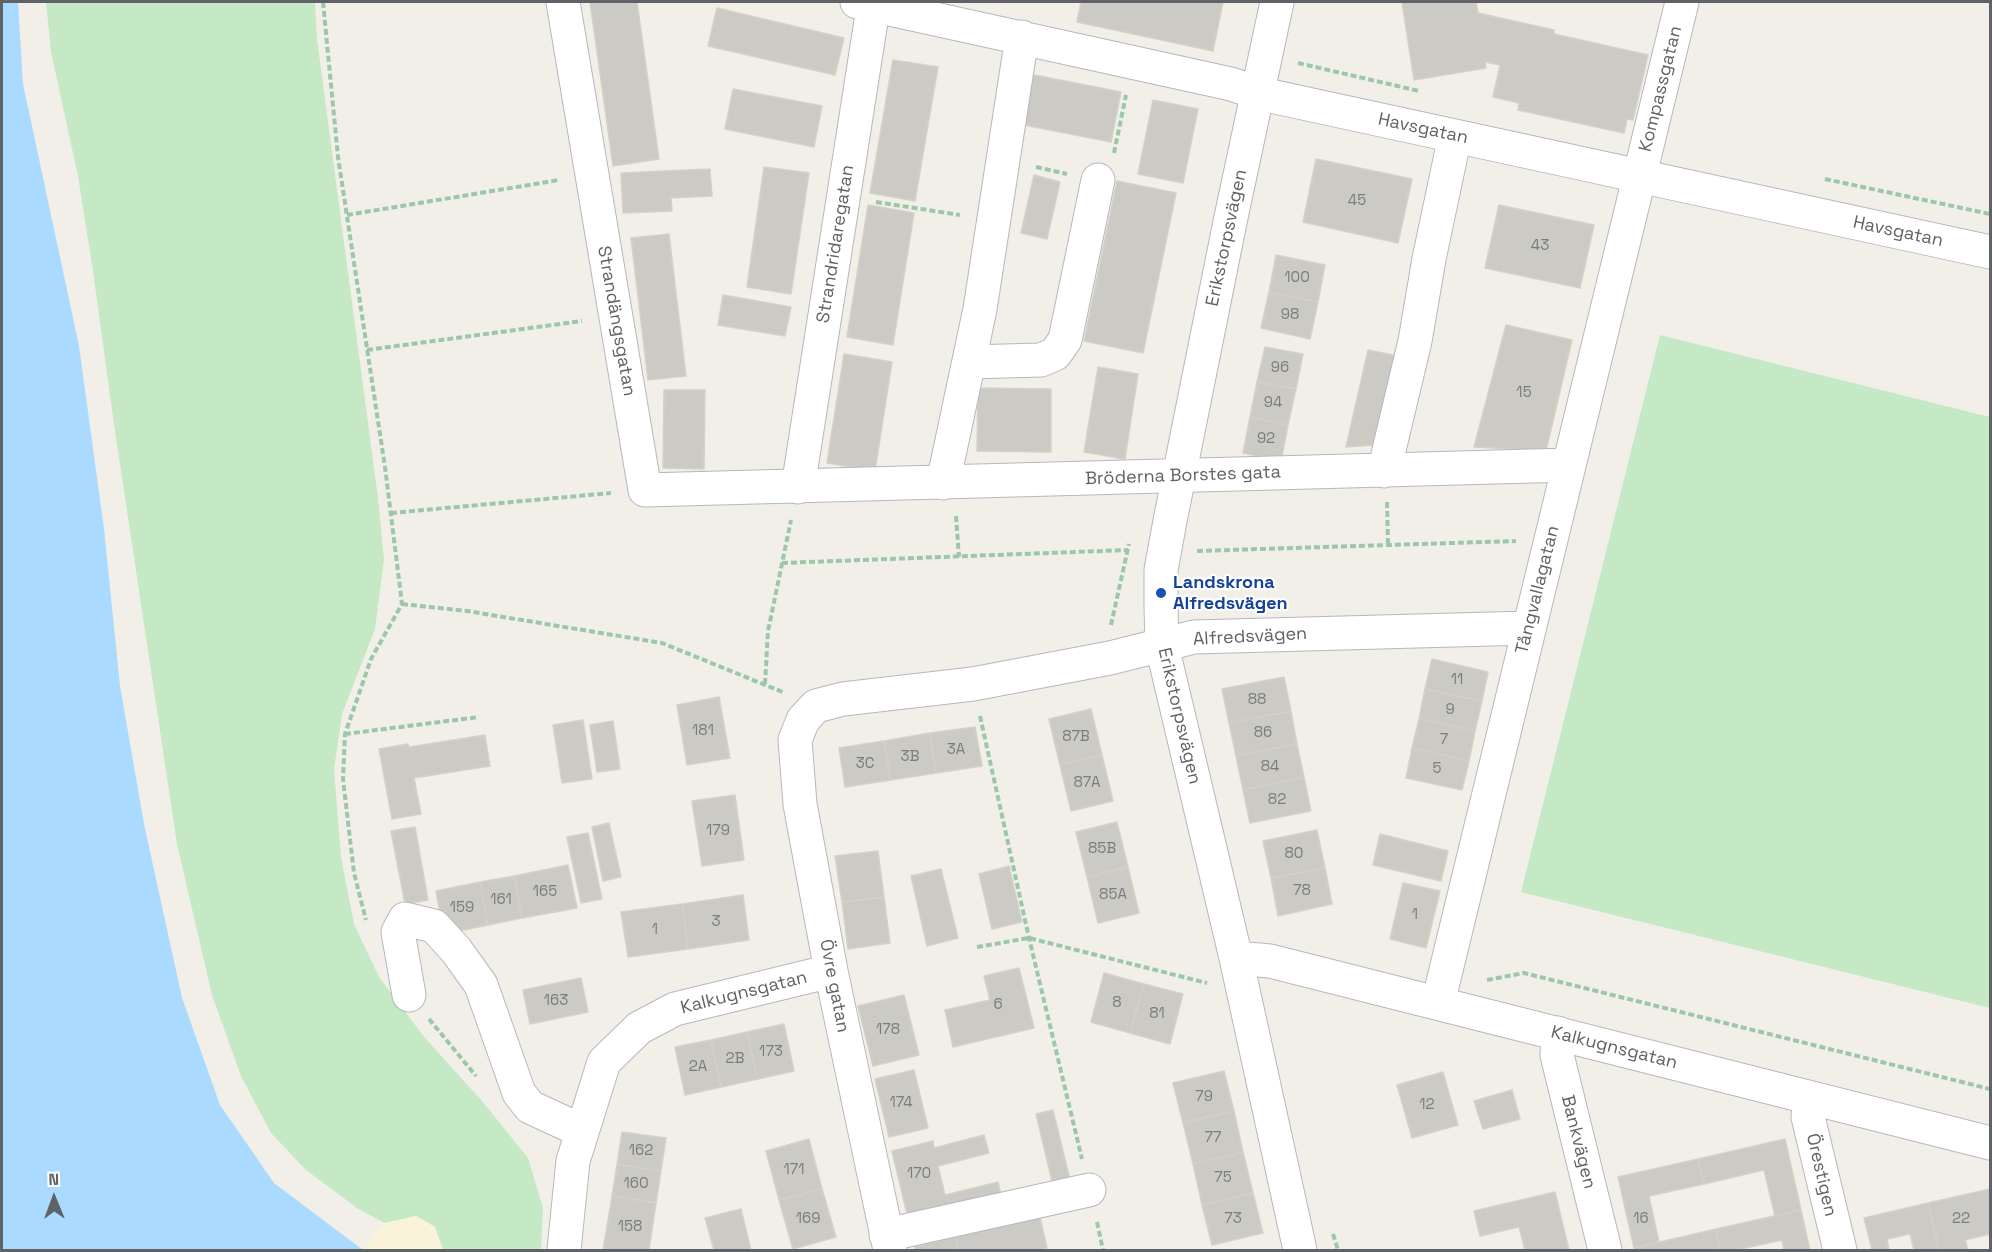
<!DOCTYPE html>
<html>
<head>
<meta charset="utf-8">
<style>
	body { margin:0 }
	#map { position:relative; width:1992px; height:1252px; overflow:hidden; background:#f1efe8; font-family:"Space Grotesk",sans-serif }
	canvas { display:block }
	.frame { position:absolute; inset:0; border:3px solid #5f6368; pointer-events:none }
	.north { position:absolute; left:24px; top:1168px; width:60px; height:60px; -webkit-text-stroke:4px #fff; paint-order:stroke; rotate:359deg; font-size:16px; font-weight:700; line-height:24px; text-align:center; color:#5f6368 }
	.north::after { content:''; display:block; margin:auto; width:21px; height:27px; background:#5f6368; clip-path:polygon(50% 0,100% 100%,50% 72%,0 100%) }
</style>
</head>
<body>
<div id="map">
<canvas width="1992" height="1252"></canvas>
<div class="frame"></div>
<div class="north">N</div>
</div>
<script>
const ctx = document.querySelector('canvas').getContext('2d');
ctx.lineJoin = 'round';
function fillPath(path, color) { ctx.fillStyle = color; ctx.fill(path, 'evenodd'); }
const toPath = rows => new Path2D(rows.map(r => 'M' + r).join(''));
function trace(path, color, width, dash) { ctx.strokeStyle = color; ctx.lineWidth = width; ctx.lineCap = dash ? 'butt' : 'round'; ctx.setLineDash(dash || []); ctx.stroke(path); }
function drawText(font, color, halo, rows, align = 'center') {
  ctx.font = font + ' "Space Grotesk",sans-serif'; ctx.lineWidth = 4.5; ctx.setLineDash([]); ctx.textBaseline = 'middle'; ctx.strokeStyle = halo; ctx.fillStyle = color; for (const [text, x, y, turn = 0] of rows) {
    ctx.save(); ctx.translate(x, y); ctx.rotate((+turn || 0) * Math.PI / 180); ctx.textAlign = isNaN(turn) ? turn : align; if (halo) ctx.strokeText(text, 0, 0); ctx.fillText(text, 0, 0); ctx.restore();
  }
}
const green = toPath([
	[46,2,315,2,317,39,378,498,384,560,375,629,342,714,334,769,341,857,354,924,379,977,425,1038,482,1101,528,1158,543,1208,541,1250,443,1250,435,1227,416,1216,385,1223,357,1208,306,1170,271,1133,241,1076,212,995,177,844,114,424,93,271,78,176,51,52],
	[1660,335,1990,417,1990,1008,1521,892]
]);
const sand = toPath([
	[416,1216,435,1227,443,1250,363,1250,385,1223]
]);
const water = toPath([
	[2,2,18,2,23,84,79,346,104,529,120,686,144,824,182,998,220,1105,274,1183,363,1250,2,1250]
]);
const building = toPath([
	[590,2,637,2,659,159,613,166,590,2],
	[1081,2,1223,2,1213,51,1077,22,1081,2],
	[1402,2,1476,2,1478,13,1554,30,1554,34,1648,55,1633,120,1627,119,1624,133,1518,110,1519,103,1493,97,1500,65,1485,62,1486,68,1414,80,1402,2],
	[717,8,844,38,835,75,708,46,717,8],
	[893,60,938,67,915,201,870,193,893,60],
	[1029,74,1121,92,1111,142,1019,124,1029,74],
	[733,89,822,106,814,147,725,129,733,89],
	[1153,100,1198,109,1183,183,1138,174,1153,100],
	[1316,159,1412,179,1398,243,1303,222,1316,159],
	[764,167,809,173,791,294,747,287,764,167],
	[710,169,712,196,671,198,672,211,623,213,621,173,710,169],
	[1034,175,1060,182,1047,239,1021,233,1034,175],
	[1117,181,1176,193,1143,353,1084,341,1117,181],
	[868,205,914,213,893,345,847,337,868,205],
	[1499,205,1594,225,1580,288,1485,268,1499,205],
	[669,234,686,376,648,380,631,238,669,234],
	[1276,255,1325,265,1318,302,1269,292,1276,255],
	[1269,292,1318,302,1310,339,1261,328,1269,292],
	[723,295,791,307,785,336,718,325,723,295],
	[1506,325,1572,340,1546,451,1474,447,1506,325],
	[1265,347,1303,354,1296,389,1257,382,1265,347],
	[1368,350,1398,356,1375,445,1346,447,1368,350],
	[844,354,892,362,875,471,827,463,844,354],
	[1098,367,1138,374,1125,459,1084,452,1098,367],
	[1257,382,1296,389,1288,425,1250,417,1257,382],
	[978,388,1051,389,1051,452,977,451,978,388],
	[664,390,705,390,704,469,663,468,664,390],
	[1250,417,1288,425,1281,461,1243,453,1250,417],
	[1432,659,1488,672,1482,701,1425,689,1432,659],
	[1284,677,1291,711,1229,723,1222,689,1284,677],
	[1425,689,1482,701,1475,731,1419,719,1425,689],
	[719,697,730,758,687,765,677,705,719,697],
	[1091,709,1102,755,1060,765,1049,719,1091,709],
	[1291,711,1297,744,1236,756,1229,723,1291,711],
	[1419,719,1475,731,1469,761,1412,748,1419,719],
	[583,720,592,779,562,783,553,725,583,720],
	[613,721,620,769,597,772,590,725,613,721],
	[975,727,982,766,936,773,930,733,975,727],
	[930,733,936,773,891,780,884,741,930,733],
	[485,735,490,766,414,778,421,814,392,819,379,749,408,744,409,747,485,735],
	[884,741,891,780,845,787,839,748,884,741],
	[1297,744,1304,777,1243,790,1236,756,1297,744],
	[1412,748,1469,761,1462,790,1406,778,1412,748],
	[1102,755,1113,801,1071,811,1060,765,1102,755],
	[1304,777,1311,811,1250,823,1243,790,1304,777],
	[735,795,744,860,702,866,692,801,735,795],
	[1117,822,1128,867,1087,877,1076,832,1117,822],
	[609,823,621,877,603,881,592,827,609,823],
	[415,827,428,900,405,904,391,831,415,827],
	[1317,830,1325,868,1271,878,1263,841,1317,830],
	[588,833,602,899,581,903,567,837,588,833],
	[1380,834,1448,851,1441,881,1373,865,1380,834],
	[878,851,884,897,842,902,835,856,878,851],
	[568,865,577,908,522,918,514,876,568,865],
	[1009,866,1022,922,992,929,979,874,1009,866],
	[1128,867,1139,913,1098,923,1087,877,1128,867],
	[1325,868,1332,904,1278,916,1271,878,1325,868],
	[941,869,958,938,927,946,911,876,941,869],
	[514,876,522,918,488,925,480,882,514,876],
	[480,882,488,925,444,934,436,891,480,882],
	[1403,883,1440,891,1426,948,1390,939,1403,883],
	[743,895,749,940,688,949,682,904,743,895],
	[884,897,890,943,848,949,842,902,884,897],
	[682,904,688,949,628,957,621,912,682,904],
	[1019,968,1034,1028,953,1047,945,1010,990,1000,984,976,1019,968],
	[1104,973,1144,984,1130,1033,1091,1022,1104,973],
	[581,978,588,1012,530,1024,523,990,581,978],
	[1144,984,1183,994,1170,1044,1130,1033,1144,984],
	[904,995,919,1055,873,1066,858,1006,904,995],
	[784,1024,794,1071,758,1079,747,1032,784,1024],
	[747,1032,758,1079,721,1087,711,1040,747,1032],
	[711,1040,721,1087,685,1095,675,1047,711,1040],
	[914,1070,928,1128,889,1137,875,1079,914,1070],
	[1224,1071,1234,1111,1183,1123,1173,1083,1224,1071],
	[1443,1072,1458,1125,1412,1138,1397,1085,1443,1072],
	[1512,1090,1520,1119,1483,1129,1474,1101,1512,1090],
	[1053,1110,1070,1180,1053,1185,1036,1114,1053,1110],
	[1234,1111,1243,1152,1193,1164,1183,1123,1234,1111],
	[622,1132,666,1138,661,1171,617,1164,622,1132],
	[984,1135,989,1153,938,1166,945,1195,998,1182,1002,1199,909,1222,892,1151,933,1141,934,1148,984,1135],
	[809,1139,822,1189,779,1200,766,1151,809,1139],
	[1785,1139,1801,1210,1775,1216,1764,1170,1704,1184,1698,1159,1785,1139],
	[1243,1152,1253,1193,1202,1205,1193,1164,1243,1152],
	[1698,1159,1704,1184,1649,1196,1659,1242,1634,1248,1618,1177,1698,1159],
	[617,1164,661,1171,656,1203,612,1196,617,1164],
	[822,1189,836,1237,793,1249,779,1200,822,1189],
	[1990,1189,1990,1234,1965,1240,1968,1250,1939,1250,1928,1203,1990,1189],
	[1555,1192,1569,1250,1525,1250,1519,1227,1480,1236,1474,1211,1555,1192],
	[1253,1193,1263,1233,1212,1245,1202,1205,1253,1193],
	[612,1196,656,1203,649,1250,603,1250,612,1196],
	[1928,1203,1939,1250,1914,1250,1910,1234,1887,1239,1889,1250,1872,1250,1864,1218,1928,1203],
	[741,1209,751,1250,714,1250,705,1218,741,1209],
	[1801,1210,1810,1250,1784,1250,1782,1240,1736,1250,1720,1250,1716,1229,1801,1210],
	[1040,1217,1047,1248,1037,1250,959,1250,955,1237,1040,1217],
	[1716,1229,1720,1250,1635,1250,1634,1248,1716,1229],
	[955,1237,959,1250,915,1250,915,1247,955,1237]
]);
const path = toPath([
	[323,2,338,157,385,467,402,604,371,659,345,734,343,779,354,873,366,920],
	[1298,63,1419,91],
	[1114,153,1126,95],
	[1036,167,1067,174],
	[1825,179,1990,214],
	[876,202,960,215],
	[347,215,559,180],
	[367,350,582,321],
	[1387,502,1388,545],
	[391,513,611,493],
	[956,516,959,557],
	[1197,551,1516,541],
	[782,563,1128,550],
	[402,604,467,611,662,643,785,693],
	[1111,625,1129,544],
	[765,684,768,631,791,520],
	[980,716,1029,938,1082,1159],
	[345,734,479,717],
	[977,947,1029,938,1207,983],
	[1487,980,1524,973,1990,1089],
	[429,1019,476,1076],
	[1097,1222,1103,1250],
	[1333,1234,1338,1250]
]);
const minor = toPath([
	[563,2,645,490,1569,465],
	[857,2,1231,84,1257,93,1990,252],
	[1277,2,1230,222,1170,521,1161,570,1161,606,1162,646,1236,958,1300,1250],
	[969,362,1041,360,1055,354,1065,340,1098,180],
	[1384,471,1415,341,1429,259,1455,136],
	[943,483,980,309,1022,37],
	[798,487,874,2],
	[1236,958,1270,961,1990,1143],
	[409,995,398,932,405,919,434,926,456,950,481,985,519,1093,530,1107,582,1131],
	[1438,1003,1682,2],
	[1558,1033,1557,1055,1605,1250],
	[1810,1099,1808,1117,1840,1250],
	[886,1235,1089,1190],
	[564,1250,573,1161,604,1062,639,1028,675,1009,831,971],
	[890,1250,831,971,800,804,795,740,803,720,816,706,843,699,973,684,1110,658,1194,637,1529,628]
]);
const markers = [
	[1161,593,6,"#1a4fb4"]
];
const numberNames = [
	["45",1357,201],
	["43",1540,246],
	["100",1297,278],
	["98",1290,315],
	["96",1280,368],
	["15",1524,393],
	["94",1273,403],
	["92",1266,439],
	["11",1457,680],
	["88",1257,700],
	["9",1450,710],
	["181",703,731],
	["86",1263,733],
	["87B",1076,737],
	["7",1444,740],
	["3A",956,750],
	["3B",910,757],
	["3C",865,764],
	["84",1270,767],
	["5",1437,769],
	["87A",1087,783],
	["82",1277,800],
	["179",718,831],
	["85B",1102,849],
	["80",1294,854],
	["78",1302,891],
	["165",545,892],
	["85A",1113,895],
	["161",501,900],
	["159",462,908],
	["1",1415,915],
	["3",716,922],
	["1",655,930],
	["163",556,1001],
	["8",1117,1003],
	["6",998,1005],
	["81",1157,1014],
	["178",888,1030],
	["173",771,1052],
	["2B",735,1059],
	["2A",698,1067],
	["79",1204,1097],
	["174",901,1103],
	["12",1427,1105],
	["77",1213,1138],
	["162",641,1151],
	["171",794,1170],
	["170",919,1174],
	["75",1223,1178],
	["160",636,1184],
	["169",808,1219],
	["73",1233,1219],
	["16",1641,1219],
	["22",1961,1219],
	["158",630,1227]
];
const streetNames = [
	["Kompassgatan",1661,89,-76],
	["Havsgatan",1423,129,12],
	["Havsgatan",1898,232,12],
	["Erikstorpsvägen",1227,238,-78],
	["Strandridaregatan",836,244,-81],
	["Strandängsgatan",616,321,80],
	["Bröderna Borstes gata",1183,476,-2],
	["Tångvallagatan",1538,590,-76],
	["Alfredsvägen",1250,637,-3],
	["Erikstorpsvägen",1179,716,77],
	["Övre gatan",834,986,79],
	["Kalkugnsgatan",744,993,-14],
	["Kalkugnsgatan",1614,1048,14],
	["Bankvägen",1578,1142,76],
	["Örestigen",1821,1175,77]
];
const transitNames = [
	["Landskrona",1173,583],
	["Alfredsvägen",1173,604]
];
fillPath(green, '#c5e8c5');
fillPath(sand, '#fbf3d9');
fillPath(water, '#aadaff');
fillPath(building, '#cccac5');
trace(building, '#d6d1c6', 1.5);
trace(minor, '#b5b8bc', 35);
trace(path, '#9cc7a9', 4, [6, 3]);
trace(minor, '#fff', 33);
for (const [x, y, r, color] of markers) { const dot = new Path2D(); dot.arc(x, y, r, 0, 2 * Math.PI); ctx.fillStyle = color; ctx.fill(dot); trace(dot, '#fff', 2); }
drawText('15px', '#7a7d7f', null, numberNames);
drawText('18px', '#5f6368', '#fff', streetNames);
drawText('bold 18px', '#164399', '#fff', transitNames, 'left');
</script>
</body>
</html>
